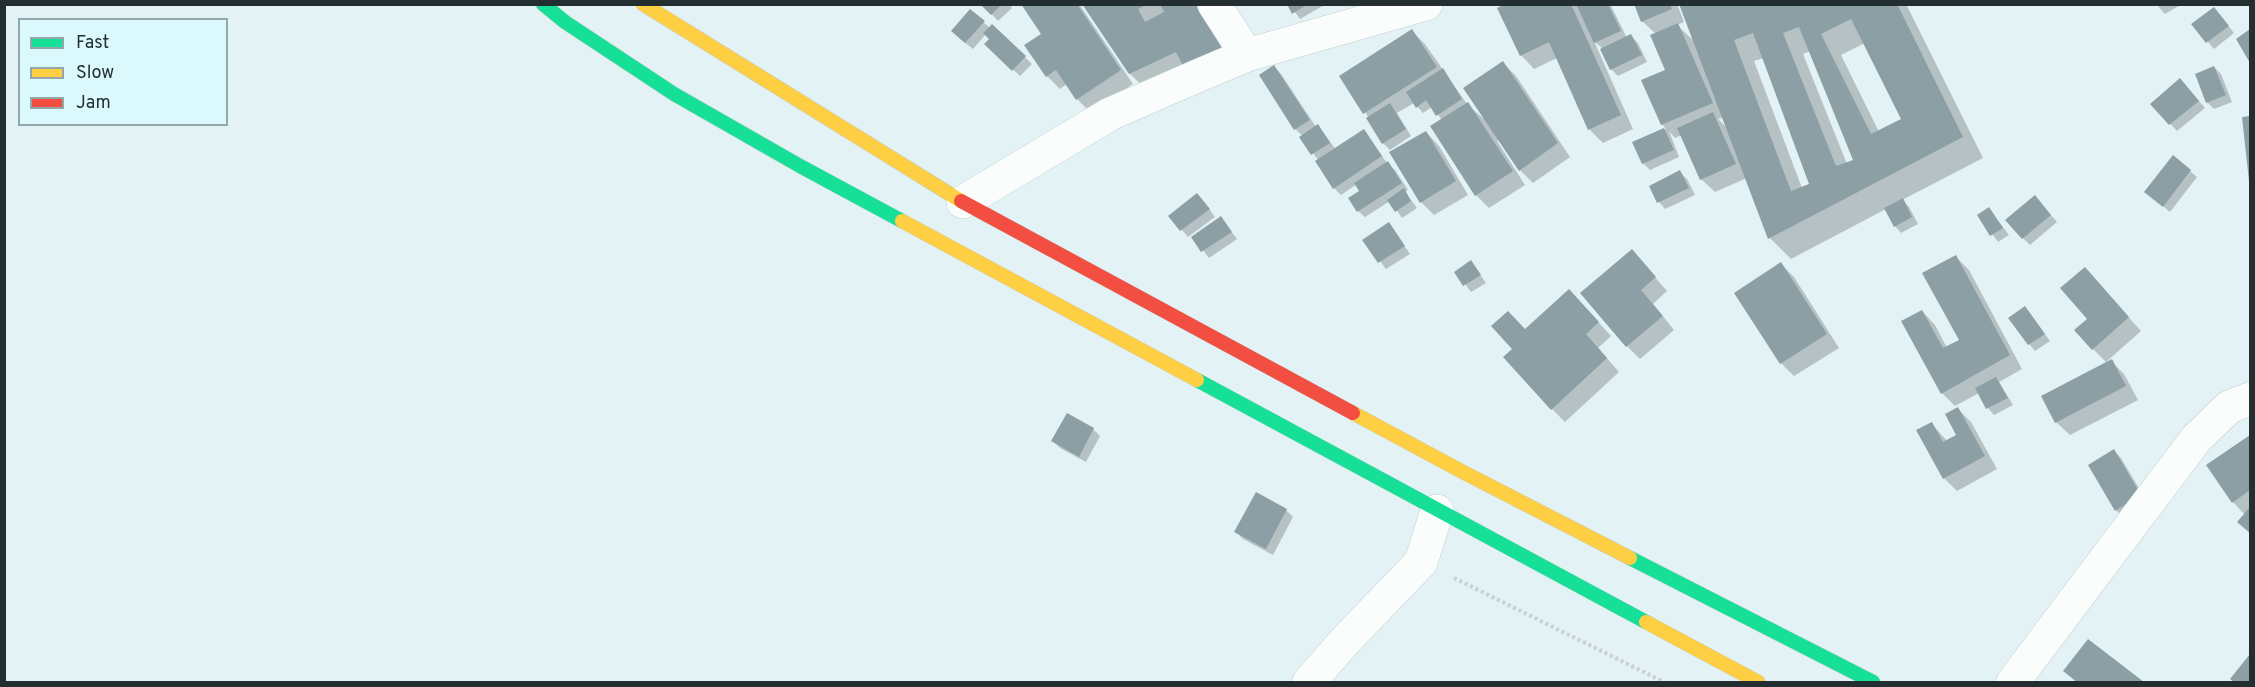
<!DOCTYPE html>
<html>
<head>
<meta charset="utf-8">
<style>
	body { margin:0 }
	#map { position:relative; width:2255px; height:687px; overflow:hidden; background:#e3f2f4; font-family:Overpass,sans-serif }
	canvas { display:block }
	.frame { position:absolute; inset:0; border:6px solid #232e30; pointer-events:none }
	.legend { position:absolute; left:18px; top:18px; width:210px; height:108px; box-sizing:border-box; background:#dbf8fc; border:2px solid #91a7aa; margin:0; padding:8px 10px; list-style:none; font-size:18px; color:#232e30 }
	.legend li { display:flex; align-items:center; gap:12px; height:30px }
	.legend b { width:30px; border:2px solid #91a7aa }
</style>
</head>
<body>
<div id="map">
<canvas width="2255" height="687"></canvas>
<div class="frame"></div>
<ul class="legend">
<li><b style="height:8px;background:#16e098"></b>Fast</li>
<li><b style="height:8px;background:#ffcf43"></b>Slow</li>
<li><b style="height:8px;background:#f24e42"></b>Jam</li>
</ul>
</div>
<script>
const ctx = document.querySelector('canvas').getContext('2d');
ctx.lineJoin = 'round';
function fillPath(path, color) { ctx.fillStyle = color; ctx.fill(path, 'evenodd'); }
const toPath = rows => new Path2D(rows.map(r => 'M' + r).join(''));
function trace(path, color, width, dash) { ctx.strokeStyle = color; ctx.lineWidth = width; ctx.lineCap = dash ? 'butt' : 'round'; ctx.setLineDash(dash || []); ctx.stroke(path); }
const shadow = toPath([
	[982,4,1009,4,1012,8,998,21],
	[1023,4,1079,4,1133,84,1090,112,1077,99,1067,84,1060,89,1047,76,1043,34],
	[1084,4,1202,4,1238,68,1148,91,1130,74],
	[1289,4,1326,4,1300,19],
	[1509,4,1610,4,1627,38,1631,36,1638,43,1647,62,1618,76,1611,69,1603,49,1594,41,1633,129,1603,143,1590,130,1557,58,1534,69,1521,55],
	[1635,4,1677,4,1684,22,1677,25,1696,43,1681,4,1906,4,1983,158,1902,200,1909,207,1918,224,1901,233,1895,226,1886,209,1791,259,1770,238,1747,178,1715,192,1701,179,1682,135,1675,138,1669,131,1679,157,1650,170,1643,163,1634,143,1666,129,1662,124,1667,71,1656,34,1642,21],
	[1865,43,1903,120,1879,132,1841,55],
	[1811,51,1855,161,1847,164,1803,54],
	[1764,58,1811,185,1802,188,1754,61],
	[1724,117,1729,130,1718,119],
	[2156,4,2182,4,2165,14],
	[970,11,990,28,992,26,1032,64,1020,76,986,44,990,39,986,34,973,49,959,38],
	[2220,15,2234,33,2214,49,2193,25],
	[1412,31,1425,44,1467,104,1484,119,1503,63,1516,76,1570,157,1533,183,1520,170,1499,139,1497,141,1525,185,1489,208,1476,195,1442,120,1432,107,1423,113,1414,103,1397,113,1411,136,1390,150,1383,143,1369,118,1341,77],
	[1274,67,1281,74,1316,127,1318,126,1324,133,1336,150,1364,131,1387,163,1395,170,1408,190,1405,192,1417,208,1402,218,1390,201,1365,217,1358,211,1361,191,1357,184,1341,195,1334,188,1319,161,1301,137,1303,136,1295,129],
	[2214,67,2221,74,2232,102,2214,109,2207,102],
	[2187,87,2205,108,2177,131,2152,104],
	[2250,117,2250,181,2243,118],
	[1426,132,1439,146,1468,195,1434,215,1421,202],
	[2190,171,2197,177,2170,212,2146,192],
	[1680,172,1687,179,1695,195,1665,209,1659,202],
	[1204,202,1215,217,1188,237,1170,216],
	[2041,204,2057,222,2030,245,2023,238],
	[1989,209,2009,235,1998,242,1979,215],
	[1221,218,1237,239,1209,258,1193,237],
	[1389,224,1410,254,1386,269,1364,240],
	[1632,251,1667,291,1653,304,1674,330,1640,359,1627,346],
	[1956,257,1969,270,2022,369,1999,382,2013,405,1994,415,1988,408,1979,393,1955,406,1942,393,1922,311,1935,325,1947,348,1961,341],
	[1471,262,1486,283,1471,292,1456,272],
	[1781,264,1794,277,1839,348,1794,376,1781,363],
	[2085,269,2141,331,2106,362,2093,349],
	[1582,304,1611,336,1598,348,1619,372,1565,422,1552,409,1515,349,1525,330],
	[2025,307,2050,341,2035,351,2029,344],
	[2111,361,2124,374,2138,400,2070,435,2056,422],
	[1958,409,1971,422,1997,469,1957,491,1944,478,1931,423,1947,441,1958,435],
	[1093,429,1100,436,1086,462,1060,448,1053,441],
	[2250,437,2250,532,2239,521,2245,515,2233,502,2208,466],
	[2114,451,2121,458,2147,502,2123,517,2116,510],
	[1286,510,1293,517,1273,555,1243,539,1236,532],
	[2089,641,2142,682,2076,682,2065,671],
	[2250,656,2250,682,2235,682,2232,679]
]);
const building = toPath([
	[980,4,1002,4,991,15],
	[1021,4,1077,4,1121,70,1076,100,1056,70,1046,77,1024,45,1041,34],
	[1082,4,1148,4,1138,9,1145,22,1164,12,1160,4,1196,4,1222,49,1184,68,1176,52,1129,74],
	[1287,4,1308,4,1292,14],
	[1505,4,1571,4,1621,115,1588,130,1549,42,1520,56,1497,8],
	[1576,4,1608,4,1621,31,1594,43],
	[1634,4,1670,4,1672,9,1641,22],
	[1679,4,1897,4,1963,137,1768,239],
	[1851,19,1901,119,1871,134,1821,34],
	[1799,27,1853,160,1836,166,1783,33],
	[1753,33,1809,184,1791,191,1734,40],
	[2214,7,2229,26,2206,43,2191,24],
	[970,9,985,21,965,43,951,31],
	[1678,23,1713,103,1661,125,1641,80,1665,70,1650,35],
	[992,24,1026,56,1012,71,984,44,989,39,983,33],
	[1412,29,1437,67,1363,114,1339,76],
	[2250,29,2250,63,2236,39],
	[1631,34,1642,55,1610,70,1600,49],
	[1503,61,1558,143,1519,171,1463,88],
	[1274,65,1310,120,1294,130,1259,75],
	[2214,66,2226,95,2206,103,2195,74],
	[1443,68,1462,99,1436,116,1426,100,1416,108,1406,92],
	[2180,78,2199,101,2169,125,2150,104],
	[1468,102,1513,171,1475,196,1430,126],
	[1390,103,1406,129,1382,144,1366,118],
	[1713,112,1736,164,1700,180,1677,128],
	[2250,116,2250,181,2249,181,2242,117],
	[1318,124,1330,143,1311,155,1299,137],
	[1664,128,1674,150,1642,164,1632,142],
	[1364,129,1382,156,1333,189,1315,161],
	[1426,131,1456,181,1420,203,1389,152],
	[2173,155,2191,170,2163,207,2144,192],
	[1388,161,1402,183,1357,212,1348,198,1359,191,1354,183],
	[1680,170,1689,188,1657,203,1649,186],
	[1404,188,1411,201,1395,212,1387,200],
	[1197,193,1210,209,1180,231,1168,216],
	[2035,195,2051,215,2022,239,2005,220],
	[1903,198,1912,217,1894,227,1884,208],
	[1989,207,2003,228,1990,236,1977,215],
	[1221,216,1232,232,1201,252,1191,237],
	[1389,222,1405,246,1378,263,1362,240],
	[1632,249,1656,277,1641,290,1663,316,1626,347,1580,293],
	[1956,255,2010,355,1941,394,1901,321,1922,310,1943,348,1959,340,1922,273],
	[1471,260,1481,275,1463,286,1454,272],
	[1781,262,1827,334,1780,364,1734,293],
	[2085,267,2129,317,2092,350,2074,330,2087,319,2060,288],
	[1569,289,1599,322,1586,334,1607,358,1551,410,1503,357,1512,349,1491,326,1508,311,1525,329],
	[2025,306,2045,334,2028,345,2008,318],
	[2112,359,2126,386,2055,423,2041,396],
	[1996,377,2008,398,1986,409,1975,388],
	[1958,407,1985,456,1943,479,1916,430,1932,422,1943,442,1956,435,1945,414],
	[1067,413,1094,428,1079,457,1051,441],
	[2250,435,2250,490,2232,503,2206,465],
	[2114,449,2141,495,2115,511,2088,465],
	[1256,492,1287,509,1266,549,1234,532],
	[2250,507,2250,533,2237,522],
	[2088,639,2144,682,2077,682,2063,671],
	[2250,654,2250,682,2234,682,2230,679]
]);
const path = toPath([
	[1454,578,1664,682]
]);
const street = toPath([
	[1214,4,1247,55],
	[963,202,1110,114,1181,83,1247,55,1426,4],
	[1309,682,1345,641,1421,562,1437,511],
	[2013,682,2196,439,2229,407,2250,399]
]);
const fast = toPath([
	[543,4,565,22,674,94,800,166,902,221],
	[1197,380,1646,622],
	[1630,558,1873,682]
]);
const slow = toPath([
	[643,4,961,201],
	[902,221,1197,380],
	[1353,413,1461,471,1630,558],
	[1646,622,1758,682]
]);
const jam = toPath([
	[961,201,1353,413]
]);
fillPath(shadow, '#0003');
fillPath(building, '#8c9fa4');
trace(street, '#c1cdcf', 34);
trace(fast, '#c4ccce', 15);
trace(slow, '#c4ccce', 15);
trace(jam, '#c4ccce', 15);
trace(path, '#cad0d0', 4, [3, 3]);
trace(street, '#fbfdfd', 33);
trace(fast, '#16e098', 14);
trace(slow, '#ffcf43', 14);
trace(jam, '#f24e42', 14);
</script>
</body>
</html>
